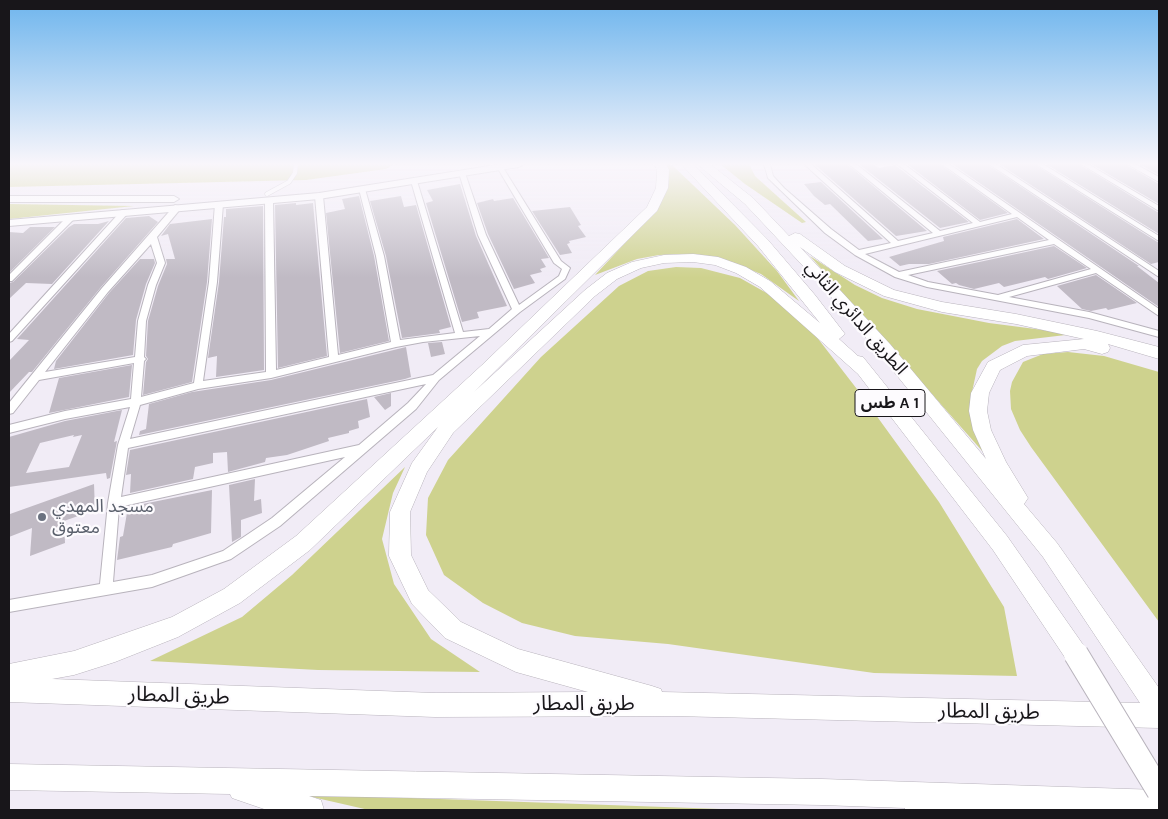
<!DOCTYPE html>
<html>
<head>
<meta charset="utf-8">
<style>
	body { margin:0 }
	#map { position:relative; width:1168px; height:819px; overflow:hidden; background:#f1ecf6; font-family:Karla,sans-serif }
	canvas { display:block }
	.frame { position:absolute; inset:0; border:10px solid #18161a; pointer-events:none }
</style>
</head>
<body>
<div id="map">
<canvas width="1168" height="819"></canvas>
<div class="frame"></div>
</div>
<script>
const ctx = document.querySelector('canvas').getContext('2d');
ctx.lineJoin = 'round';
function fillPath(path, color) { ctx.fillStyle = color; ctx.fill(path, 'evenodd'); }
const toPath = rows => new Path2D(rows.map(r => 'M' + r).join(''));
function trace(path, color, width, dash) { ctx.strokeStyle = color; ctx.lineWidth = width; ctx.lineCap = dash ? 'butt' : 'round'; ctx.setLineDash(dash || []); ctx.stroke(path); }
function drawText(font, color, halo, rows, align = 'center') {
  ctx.font = font + ' Karla,"Noto Sans Arabic",sans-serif'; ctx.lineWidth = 4.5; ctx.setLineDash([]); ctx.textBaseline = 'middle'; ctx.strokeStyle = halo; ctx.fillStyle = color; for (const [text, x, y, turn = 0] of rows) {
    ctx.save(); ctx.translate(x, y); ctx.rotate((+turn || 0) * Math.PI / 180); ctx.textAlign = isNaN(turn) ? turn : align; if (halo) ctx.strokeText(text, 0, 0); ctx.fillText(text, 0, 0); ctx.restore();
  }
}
const green = toPath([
	[9,164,394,164,386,169,306,180,9,187],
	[663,164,671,164,735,225,777,271,799,301,761,274,721,258,694,254,659,255,637,259,595,275,656,210,666,192],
	[720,164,749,164,755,176,806,222,802,223,745,184],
	[9,204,134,206,9,219],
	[810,256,855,285,882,298,917,309,989,323,1074,334,1015,341,1002,346,982,361,977,369,972,392,991,461],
	[676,267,701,268,740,278,795,309,860,393,939,502,1004,607,1017,676,874,673,668,644,575,636,522,623,483,603,444,575,426,535,428,498,448,460,541,357,619,286,648,271],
	[1068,352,1104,356,1159,372,1159,622,1031,447,1020,430,1011,409,1010,391,1012,382,1023,362,1043,354],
	[405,467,393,493,382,539,394,584,431,639,480,672,318,670,150,661,242,617,292,575],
	[299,794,749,810,369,810]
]);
const building = toPath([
	[814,164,847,164,927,231,896,236],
	[859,164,873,164,879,168,895,165,969,222,940,228],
	[907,164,940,164,1008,213,980,220],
	[952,164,987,164,1139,266,1137,266,1159,283,1159,307],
	[999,164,1034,164,1159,243,1159,262,1151,264],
	[1046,164,1079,164,1159,213,1159,234],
	[1091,164,1125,164,1159,184,1159,204],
	[1139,164,1159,164,1159,175],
	[821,182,883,239,868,241,830,204,825,205,814,196,804,184],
	[460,184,476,236,507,306,477,312,479,318,462,322,426,203,433,201,427,190],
	[359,196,374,256,389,341,340,353,326,213,345,209,342,199],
	[401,196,404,207,416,205,451,327,439,330,440,333,402,338,386,256,370,201],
	[513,198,549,258,541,259,546,267,540,269,542,272,530,275,535,283,514,289,488,234,477,203,493,199,494,201],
	[296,203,296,205,313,203,327,356,278,368,275,205],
	[263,206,264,370,216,377,217,356,208,358,219,282,224,217,226,217,226,209],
	[570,207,581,225,578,226,586,237,569,241,570,243,567,244,572,253,560,255,532,211],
	[149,216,158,222,101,287,32,372,29,372,9,393,9,361,29,340,17,339,126,218],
	[212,219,207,282,192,382,143,395,146,362,148,359,146,356,148,321,158,286,167,264,166,259,175,259,168,234,161,236,170,224],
	[1017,219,1044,239,929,264,909,264,900,266,889,257,944,241,943,237],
	[109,221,52,284,26,283,9,299,9,283,13,282,69,227,74,224,98,224],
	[30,227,55,227,9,273,9,232,23,233],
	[1054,246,1087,268,1048,279,1045,277,1004,287,999,283,974,289,959,285,956,283,952,284,937,271],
	[140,259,154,259,155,263,146,284,136,320,133,355,54,369,56,361,109,293],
	[1096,275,1137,303,1108,310,1106,308,1091,311,1082,309,1057,286],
	[442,342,445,354,431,357,428,343],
	[406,347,411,377,405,379,139,435,140,431,146,429,149,404,192,392,271,380],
	[132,365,129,397,49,413,59,378],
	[391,393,391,406,385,410,374,397],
	[367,399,370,417,358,421,359,428,349,431,349,433,328,438,329,441,287,455,266,458,265,462,228,472,227,452,213,453,213,463,195,467,193,479,130,493,131,474,126,475,130,450],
	[122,410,114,442,117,441,110,478,107,479,106,473,9,487,9,437,65,421],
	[74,435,73,437,82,435,69,467,26,473,40,443],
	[255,479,254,501,261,499,262,513,241,520,241,537,232,542,229,485],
	[94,484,95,510,64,521,65,543,30,556,32,528,9,537,10,514],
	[212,490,211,533,173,544,172,547,117,560,120,537,123,536,128,507]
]);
const service = toPath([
	[267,194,289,182,295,173,296,164]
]);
const minor = toPath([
	[764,164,770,164,773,176,784,188,831,229,859,250,891,243,804,164,811,164,898,241,933,233,849,164,856,164,940,231,973,223,897,164,904,164,980,222,1012,214,942,164,949,164,1159,309,1159,316,1096,273,1009,297,1089,312,1159,331,1159,337,1089,318,927,287,895,277,855,255,825,233,768,178,764,164],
	[1017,217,1049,240,899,272,865,254,1017,217],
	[1054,244,1091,269,998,295,928,282,908,275,1054,244],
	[989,164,996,164,1159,271,1159,277,989,164],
	[1036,164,1043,164,1159,236,1159,241,1036,164],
	[1081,164,1088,164,1159,206,1159,211,1081,164],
	[1127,164,1135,164,1159,177,1159,182,1127,164],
	[498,166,502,166,561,261,570,268,565,279,520,312,439,380,416,409,280,526,231,559,152,587,9,612,9,600,100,584,108,503,118,445,130,407,65,419,9,433,9,425,65,411,131,399,134,363,39,380,13,413,9,414,9,403,102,288,175,205,182,207,157,237,165,263,156,285,146,321,144,357,146,359,144,361,141,397,194,383,209,282,215,204,219,202,223,204,217,282,203,381,266,372,265,200,269,198,273,200,276,370,329,357,315,196,319,194,323,196,338,355,391,342,376,256,359,189,362,187,365,189,384,256,400,340,455,333,411,181,414,179,417,181,463,332,489,329,512,309,478,235,459,173,460,172,465,173,486,235,519,305,559,276,562,269,554,263,497,167,498,166],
	[151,244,157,263,148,285,138,321,135,357,45,372,108,292,151,244],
	[480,336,433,375,130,439,140,405,198,389,271,378,396,347,423,342,480,336],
	[426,384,408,403,359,445,121,497,128,448,426,384],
	[345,457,272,518,223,551,152,575,113,582,119,507,345,457],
	[122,210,129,212,12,341,9,342,9,334,122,210],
	[69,215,75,215,76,217,12,281,9,281,9,275,69,215]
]);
const secondary = toPath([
	[502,164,524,164,519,167,319,199,9,226,9,220,319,193,502,164],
	[9,196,174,196,179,199,174,202,9,202,9,196]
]);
const trunk = toPath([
	[654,164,666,164,669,170,668,188,657,211,474,392,585,290,607,273,632,262,664,255,693,254,718,257,746,267,770,281,820,323,758,246,681,164,693,164,768,240,815,295,845,334,839,339,858,356,863,357,1007,536,1084,646,1088,654,1084,662,1076,666,1068,662,993,550,858,374,760,287,736,273,715,265,693,262,664,263,641,268,617,279,595,296,453,433,427,472,410,512,411,555,428,590,461,622,518,649,652,686,661,689,662,692,1140,703,1043,557,878,352,819,283,745,204,697,164,710,164,753,198,789,236,795,233,800,234,845,266,894,290,942,302,1016,314,1097,331,1159,347,1159,359,1108,344,1110,348,1108,352,1102,354,1084,349,1027,356,1000,370,989,393,987,411,991,430,1006,462,1028,498,1024,504,1057,543,1159,688,1159,728,674,716,435,717,9,702,9,664,74,651,172,617,224,589,296,536,482,365,647,207,656,188,657,170,654,164],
	[800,247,835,272,884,296,942,312,1016,324,1084,339,1023,345,988,362,971,393,969,411,973,430,986,459,890,344,800,247],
	[438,427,412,463,390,512,389,556,412,604,445,638,516,672,588,692,435,693,52,679,74,675,115,662,178,637,240,603,310,550,438,427],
	[9,764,822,779,1159,790,1159,810,905,810,905,808,822,805,309,796,321,800,324,810,267,810,232,798,230,794,9,790,9,764]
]);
const trunkBridge = toPath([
	[1076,654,1159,791]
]);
const markers = [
	[42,517,5,"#6b7280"]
];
const shields = [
	[890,403,70]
];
const shieldNames = [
	["طس A 1",890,403]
];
const streetNames = [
	["الطريق الدائري الثاني",856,318,49]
];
const worshipNames = [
	["مسجد المهدي",52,507],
	["معتوق",52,528]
];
const nearStreetnames = [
	["طريق المطار",179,696,2],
	["طريق المطار",584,704],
	["طريق المطار",989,712,1]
];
fillPath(green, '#ced28e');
fillPath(building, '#c0bac4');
trace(service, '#b8b3bc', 5);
trace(minor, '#b8b3bc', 2);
trace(secondary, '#b8b3bc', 2);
trace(trunk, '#b8b3bc', 1);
trace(service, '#fff', 4);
fillPath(minor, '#fff');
fillPath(secondary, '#fff');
fillPath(trunk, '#fff');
trace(trunkBridge, '#b8b3bc', 26, []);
trace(trunkBridge, '#fff', 24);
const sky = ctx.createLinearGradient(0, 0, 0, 278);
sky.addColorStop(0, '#6eb5ed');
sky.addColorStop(0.59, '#f9f6fb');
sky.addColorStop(1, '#f9f6fb00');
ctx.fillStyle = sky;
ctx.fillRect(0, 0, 1168, 278);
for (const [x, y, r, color] of markers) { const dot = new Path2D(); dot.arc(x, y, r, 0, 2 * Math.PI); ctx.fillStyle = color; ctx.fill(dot); trace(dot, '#fdfbfe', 2); }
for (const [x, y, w] of shields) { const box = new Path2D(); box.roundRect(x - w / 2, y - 13.5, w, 27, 4); ctx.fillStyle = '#fdfbfe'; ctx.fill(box); trace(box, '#18161a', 1); }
drawText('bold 16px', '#18161a', null, shieldNames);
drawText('18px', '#18161a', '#fdfbfe', streetNames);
drawText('18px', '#5b616d', '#fdfbfe', worshipNames, 'left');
drawText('21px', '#18161a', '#fdfbfe', nearStreetnames);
</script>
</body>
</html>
